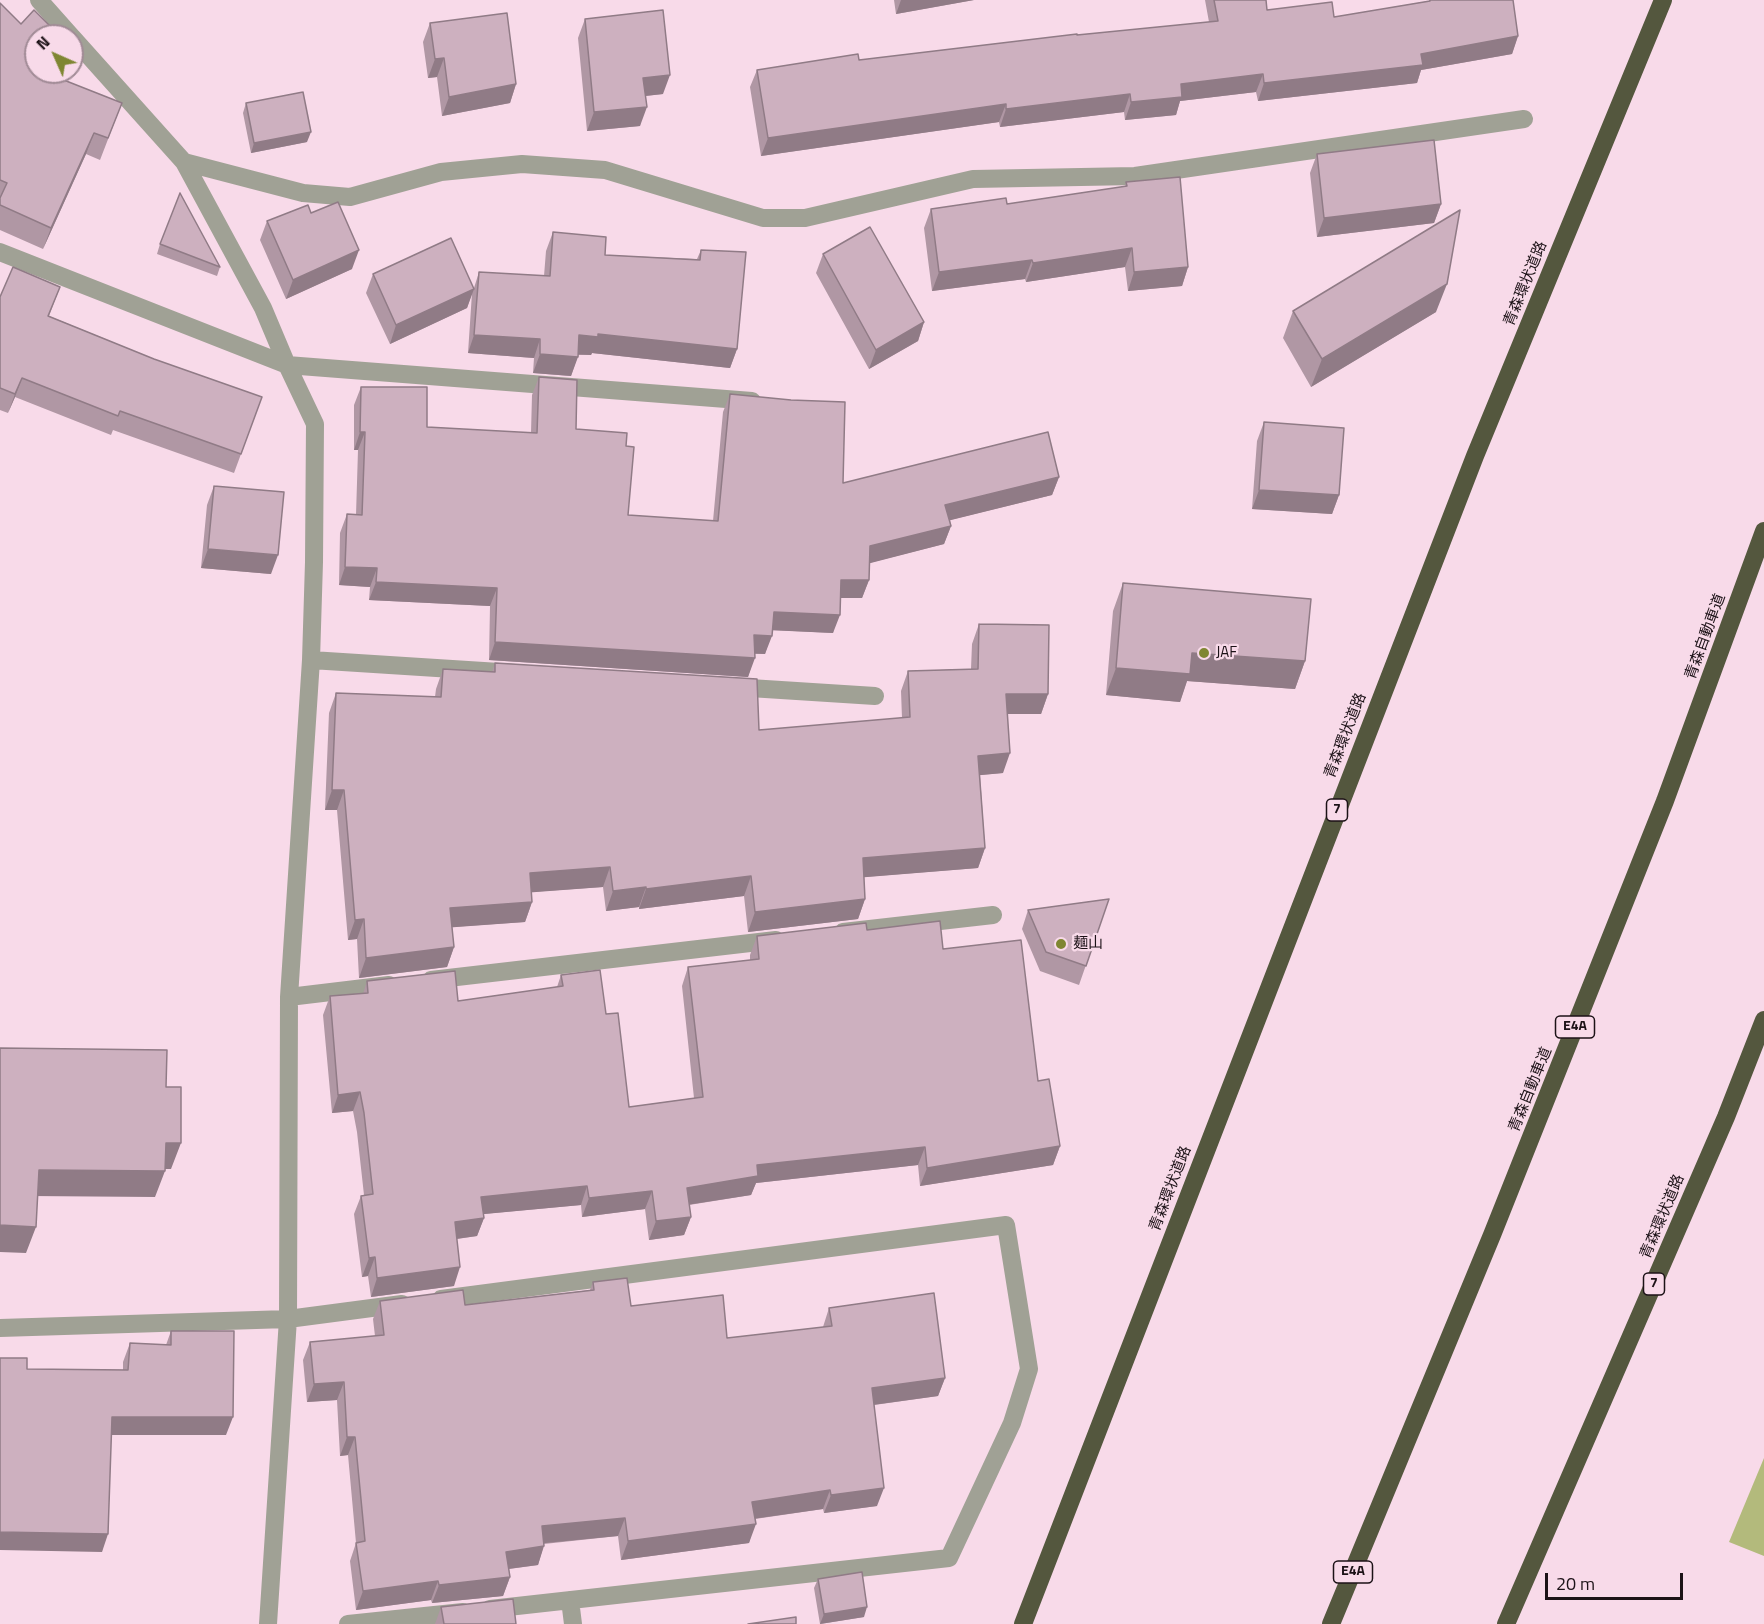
<!DOCTYPE html>
<html>
<head>
<meta charset="utf-8">
<style>
	body { margin:0 }
	#map { position:relative; width:1764px; height:1624px; overflow:hidden; background:#f8dae9; font-family:"Titillium Web",sans-serif }
	canvas { display:block }
	.north { position:absolute; left:24px; top:24px; width:60px; height:60px; box-sizing:border-box; background:#f8dae9; border:2px solid #a08a95; border-radius:50%; rotate:315deg; font-size:16px; font-weight:700; line-height:24px; text-align:center; color:#1c1217 }
	.north::after { content:''; display:block; margin:auto; width:21px; height:27px; background:#7f8632; clip-path:polygon(50% 0,100% 100%,50% 72%,0 100%) }
	.scale { position:absolute; left:1545px; top:1573px; width:138px; height:27px; box-sizing:border-box; border:3px solid #1c1217; border-top:0; padding-left:8px; font-size:18px; line-height:21px; white-space:nowrap; color:#1c1217; -webkit-text-stroke:4px #f8dae9; paint-order:stroke }
</style>
</head>
<body>
<div id="map">
<canvas width="1764" height="1624"></canvas>
<div class="north">N</div>
<div class="scale">20 m</div>
</div>
<script>
const ctx = document.querySelector('canvas').getContext('2d');
ctx.lineJoin = 'round';
function fillPath(path, color) { ctx.fillStyle = color; ctx.fill(path, 'evenodd'); }
const toPath = rows => new Path2D(rows.map(r => 'M' + r).join(''));
function trace(path, color, width, dash) { ctx.strokeStyle = color; ctx.lineWidth = width; ctx.lineCap = dash ? 'butt' : 'round'; ctx.setLineDash(dash || []); ctx.stroke(path); }
function drawText(font, color, halo, rows, align = 'center') {
  ctx.font = font + ' "Titillium Web","Noto Sans JP",sans-serif'; ctx.lineWidth = 4.5; ctx.setLineDash([]); ctx.textBaseline = 'middle'; ctx.strokeStyle = halo; ctx.fillStyle = color; for (const [text, x, y, turn = 0] of rows) {
    ctx.save(); ctx.translate(x, y); ctx.rotate((+turn || 0) * Math.PI / 180); ctx.textAlign = isNaN(turn) ? turn : align; if (halo) ctx.strokeText(text, 0, 0); ctx.fillText(text, 0, 0); ctx.restore();
  }
}
const forest = toPath([
	[1764,1458,1764,1556,1729,1542]
]);
const street = toPath([
	[39,0,71,36],
	[72,37,184,162,263,308,287,365,315,424,314,562,311,660,289,997,288,1319,268,1624],
	[184,162,303,193,350,197,441,172,522,164,605,170,763,218,805,218,973,179,1135,176,1524,119],
	[0,252,287,365,752,401],
	[311,660,515,673],
	[734,687,875,696],
	[843,932,993,915],
	[431,980,776,940],
	[289,997,389,985],
	[441,1299,1006,1225,1029,1369,1012,1423,949,1558,490,1609],
	[0,1328,288,1319,402,1304],
	[570,1600,573,1624],
	[348,1624,463,1612]
]);
const highway = toPath([
	[1023,1624,1475,456,1663,0],
	[1331,1624,1492,1235,1665,801,1764,531],
	[1506,1624,1726,1117,1764,1020]
]);
const wall = toPath([
	[894,0,974,0,896,14],
	[1205,0,1266,0,1267,10,1334,17,1429,1,1429,0,1513,0,1518,36,1512,54,1421,70,1417,83,1258,101,1256,92,1180,101,1176,115,1125,120,1124,112,1000,127,999,122,761,156,750,87,757,70,859,60,1077,35,1209,22],
	[0,3,36,72,60,72,55,77,122,103,100,160,86,154,43,249,0,230],
	[585,19,663,94,645,96,640,126,587,131,578,38],
	[430,23,516,84,510,103,442,116,437,77,428,78,423,42],
	[246,103,307,142,251,153,243,113],
	[1317,154,1441,204,1434,223,1317,237,1310,173],
	[1126,182,1188,267,1182,286,1128,291,1125,267,1026,282,1025,279,932,291,924,228,931,209,1007,204,1125,187],
	[267,221,352,269,286,299,260,240],
	[553,232,605,255,697,259,701,250,737,349,730,368,592,353,591,355,578,355,571,376,533,373,534,358,468,353,472,293,467,308,390,344,366,293,373,274,474,288,479,272,544,276,546,251],
	[160,244,220,267,217,276,157,254],
	[823,254,924,322,918,341,869,369,816,273],
	[60,287,49,316,154,359,262,397,234,473,113,430,111,435,15,397,8,413,0,410,0,297],
	[1293,311,1436,312,1311,387,1283,338],
	[539,377,576,429,626,446,628,515,713,521,723,412,730,394,843,483,1059,477,1052,495,950,520,951,526,944,544,869,563,869,580,862,598,840,598,833,633,772,630,765,654,755,654,748,677,489,660,490,606,369,600,370,587,339,585,340,533,347,514,356,515,358,450,354,450,354,405,361,387,427,427,531,433,532,395],
	[1264,422,1339,495,1332,514,1252,509,1257,441],
	[214,486,271,574,201,568,207,505],
	[1123,583,1305,661,1295,689,1187,681,1180,702,1106,695,1113,611],
	[979,624,1048,694,1041,714,1007,714,1003,773,980,775,985,848,978,868,864,877,865,899,858,919,748,932,744,896,639,909,639,907,606,911,603,887,531,892,532,902,525,922,452,927,454,947,447,967,359,978,357,939,348,940,337,810,325,810,329,713,336,693,435,697,436,689,443,669,492,672,495,663,759,730,902,718,901,691,908,671,971,669,972,644],
	[1109,899,1079,985,1040,971,1022,929,1028,910],
	[867,930,943,949,1038,1081,1060,1146,1053,1165,920,1186,918,1165,756,1183,751,1195,689,1205,691,1217,684,1235,649,1240,645,1209,582,1217,581,1205,483,1214,484,1218,477,1236,457,1239,454,1286,371,1297,368,1276,362,1277,354,1214,361,1196,364,1195,357,1132,353,1111,332,1113,323,1015,330,996,363,994,367,981,458,1001,557,987,561,975,606,1014,629,1107,694,1098,682,986,688,967,750,960,750,955,757,936],
	[593,1282,631,1306,727,1338,823,1327,829,1308,945,1378,938,1396,874,1405,877,1506,824,1513,823,1509,755,1519,749,1543,621,1560,618,1536,544,1544,538,1565,509,1569,510,1577,503,1596,432,1603,431,1600,356,1610,350,1561,356,1543,348,1455,340,1456,337,1400,307,1402,303,1360,310,1342,375,1336,373,1319,380,1301,465,1305,590,1290],
	[171,1331,226,1435,111,1435,102,1552,27,1369,123,1370,123,1362,130,1343,166,1345],
	[818,1579,864,1617,820,1624,814,1588],
	[441,1607,516,1624,435,1624]
]);
const shadedWall = toPath([
	[901,0,974,0,896,14],
	[1518,36,1512,54,1421,70,1417,83,1258,101,1264,83],
	[444,58,437,77,428,78,435,59],
	[47,72,60,72,38,94],
	[1263,74,1256,92,1180,101,1176,115,1125,120,1131,102,1181,84],
	[670,75,663,94,636,97,643,78],
	[516,84,510,103,442,116,449,97],
	[1130,94,1124,112,1000,127,1006,109],
	[1006,104,999,122,761,156,768,138],
	[647,107,640,126,587,131,594,112],
	[311,132,307,142,251,153,254,143],
	[94,133,86,154,43,249,51,228],
	[1441,204,1434,223,1317,237,1324,218],
	[1132,248,1125,267,1026,282,1033,263],
	[359,250,352,269,286,299,293,280],
	[1032,260,1025,279,932,291,939,272],
	[1188,267,1182,286,1128,291,1134,272],
	[1447,284,1436,312,1311,387,1322,359],
	[474,289,467,308,390,344,396,325],
	[924,322,918,341,869,369,876,350],
	[598,334,737,349,730,368,592,353,591,355,572,354,579,335],
	[474,335,540,339,534,358,468,353],
	[540,354,578,357,571,376,533,373],
	[22,378,15,397,8,413,15,394],
	[360,432,365,432,358,450,354,450],
	[1059,477,1052,495,939,523,945,505],
	[1259,490,1339,495,1332,514,1252,509],
	[951,526,944,544,863,565,870,546],
	[208,549,278,555,271,574,201,568],
	[345,567,377,568,370,587,339,585],
	[841,580,869,580,862,598,834,598],
	[376,582,497,588,490,606,369,600],
	[774,612,840,615,833,633,767,630],
	[754,635,772,636,765,654,747,653],
	[495,642,755,658,748,677,489,660],
	[1192,653,1305,661,1295,689,1187,681,1180,702,1106,695,1116,668],
	[1006,694,1048,694,1041,714,999,714],
	[1010,753,1003,773,971,776,978,756],
	[332,790,344,790,337,810,325,810],
	[985,848,978,868,855,878,863,858],
	[610,867,603,887,523,893,530,873],
	[751,876,744,896,639,909,646,889],
	[646,887,639,907,606,911,613,891],
	[865,899,858,919,748,932,755,912],
	[532,902,525,922,443,928,450,908],
	[364,919,357,939,348,940,355,920],
	[454,947,447,967,359,978,366,958],
	[360,1092,353,1111,332,1113,338,1095],
	[166,1143,181,1143,171,1169,156,1169],
	[1060,1146,1053,1165,920,1186,927,1168],
	[925,1147,918,1165,756,1183,751,1195,680,1206,687,1188,757,1165],
	[39,1170,165,1171,155,1197,30,1196],
	[587,1186,581,1205,474,1215,481,1197],
	[652,1191,645,1209,582,1217,589,1198],
	[691,1217,684,1235,649,1240,656,1221],
	[484,1218,477,1236,448,1240,455,1222],
	[0,1225,36,1227,26,1253,0,1252],
	[375,1257,368,1276,362,1277,369,1258],
	[460,1267,454,1286,371,1297,377,1278],
	[945,1378,938,1396,865,1406,872,1388],
	[344,1382,337,1400,307,1402,314,1384],
	[112,1417,233,1417,226,1435,105,1435],
	[347,1437,355,1437,348,1455,340,1456],
	[884,1488,877,1506,824,1513,831,1495],
	[830,1490,823,1509,745,1520,752,1502],
	[625,1518,618,1536,535,1544,542,1526],
	[756,1524,749,1543,621,1560,628,1541],
	[0,1532,108,1534,102,1552,0,1550],
	[544,1546,538,1565,500,1570,506,1552],
	[510,1577,503,1596,432,1603,439,1585],
	[438,1581,431,1600,356,1610,363,1591],
	[867,1607,864,1617,820,1624,824,1614]
]);
const building = toPath([
	[1214,0,1266,0,1267,10,1332,2,1334,17,1430,1,1430,0,1513,0,1518,36,1421,54,1423,65,1264,83,1263,74,1181,84,1182,97,1131,102,1130,94,1006,109,1006,104,768,138,757,70,858,54,859,60,1077,34,1077,35,1218,21,1214,0],
	[0,3,21,24,34,10,60,36,36,36,36,72,47,72,46,73,122,103,108,138,94,133,51,228,0,205,0,198,7,183,0,180,0,3],
	[663,10,670,75,643,78,647,107,594,112,585,19,663,10],
	[507,13,516,84,449,97,444,58,435,59,430,23,507,13],
	[303,92,311,132,254,143,246,103,303,92],
	[1434,140,1441,204,1324,218,1317,154,1434,140],
	[1180,177,1188,267,1134,272,1132,248,1033,263,1032,260,939,272,931,209,1006,198,1007,204,1127,186,1126,182,1180,177],
	[180,193,220,267,160,244,180,193],
	[338,202,359,250,293,280,267,221,308,205,311,213,338,202],
	[1460,210,1447,284,1322,359,1293,311,1460,210],
	[870,227,924,322,876,350,823,254,870,227],
	[553,232,606,237,605,255,700,260,701,250,746,252,737,349,598,334,598,337,579,335,578,357,540,354,540,339,474,335,479,272,550,276,553,232],
	[451,238,474,289,396,325,373,274,451,238],
	[13,267,60,287,48,316,154,359,262,397,241,454,120,411,118,416,22,378,15,394,0,388,0,297,13,267],
	[539,377,577,380,576,429,627,433,626,446,634,447,628,515,718,521,730,394,791,400,845,402,843,483,1048,432,1059,477,945,505,951,526,870,546,869,580,841,580,840,615,774,612,772,636,754,635,755,658,495,642,497,588,376,582,377,568,345,567,347,514,362,515,365,432,360,432,361,387,427,387,427,427,537,433,539,377],
	[1264,422,1344,428,1339,495,1259,490,1264,422],
	[214,486,284,492,278,555,208,549,214,486],
	[1123,583,1311,599,1305,661,1192,653,1190,674,1116,668,1123,583],
	[979,624,1049,625,1048,694,1006,694,1010,753,978,756,985,848,863,858,865,899,755,912,751,876,646,889,646,887,613,891,610,867,530,873,532,902,450,908,454,947,366,958,364,919,355,920,344,790,332,790,336,693,441,697,443,669,495,672,495,663,757,679,759,730,910,717,908,671,978,669,979,624],
	[1109,899,1086,966,1046,952,1028,910,1109,899],
	[940,921,943,949,1021,940,1038,1081,1049,1079,1060,1146,927,1168,925,1147,757,1165,758,1176,687,1188,691,1217,656,1221,652,1191,589,1198,587,1186,481,1197,484,1218,455,1222,460,1267,377,1278,375,1257,369,1258,361,1196,373,1194,364,1113,360,1092,338,1095,330,996,368,993,367,981,455,971,458,1001,563,986,561,975,600,970,606,1014,618,1013,629,1107,703,1097,688,967,759,959,757,936,866,923,867,930,940,921],
	[0,1048,167,1050,166,1087,181,1087,181,1143,166,1143,165,1171,39,1170,36,1227,0,1225,0,1048],
	[627,1278,631,1306,723,1295,727,1338,832,1326,829,1308,934,1293,945,1378,872,1388,884,1488,831,1495,830,1490,752,1502,756,1524,628,1541,625,1518,542,1526,544,1546,506,1552,510,1577,439,1585,438,1581,363,1591,356,1543,365,1541,355,1437,347,1437,344,1382,314,1384,310,1342,384,1335,380,1301,463,1290,465,1305,594,1290,593,1282,627,1278],
	[171,1331,234,1331,233,1417,112,1417,108,1534,0,1532,0,1358,27,1358,27,1369,128,1370,130,1343,171,1345,171,1331],
	[862,1572,867,1607,824,1614,818,1579,862,1572],
	[513,1599,516,1624,444,1624,441,1607,513,1599],
	[796,1617,796,1624,748,1624,796,1617]
]);
const markers = [
	[1204,653,6,"#7f8632"],
	[1061,944,6,"#7f8632"]
];
const shields = [
	[1337,810,21],
	[1575,1027,39],
	[1654,1284,21],
	[1353,1572,39]
];
const shieldNames = [
	["7",1337,810],
	["E4A",1575,1027],
	["7",1654,1284],
	["E4A",1353,1572]
];
const streetNames = [
	["青森環状道路",1526,284,-68],
	["青森自動車道",1706,637,-70],
	["青森環状道路",1346,736,-69],
	["青森自動車道",1531,1090,-68],
	["青森環状道路",1171,1189,-69],
	["青森環状道路",1663,1217,-67]
];
const poiNames = [
	["JAF",1216,653],
	["麺山",1073,944]
];
fillPath(forest, '#b3ba7c');
trace(street, '#a0a195', 18);
trace(highway, '#54573e', 18);
fillPath(wall, '#b097a4');
fillPath(shadedWall, '#907b86');
fillPath(building, '#cdb0bf');
trace(building, '#907b86', 1.5);
for (const [x, y, r, color] of markers) { const dot = new Path2D(); dot.arc(x, y, r, 0, 2 * Math.PI); ctx.fillStyle = color; ctx.fill(dot); trace(dot, '#f8dae9', 2); }
for (const [x, y, w] of shields) { const box = new Path2D(); box.roundRect(x - w / 2, y - 11, w, 22, 4.5); ctx.fillStyle = '#f8dae9'; ctx.fill(box); trace(box, '#1c1217', 1.5); }
drawText('bold 14px', '#1c1217', null, shieldNames);
drawText('15px', '#1c1217', '#f8dae9', streetNames);
drawText('15px', '#1c1217', '#f8dae9', poiNames, 'left');
</script>
</body>
</html>
